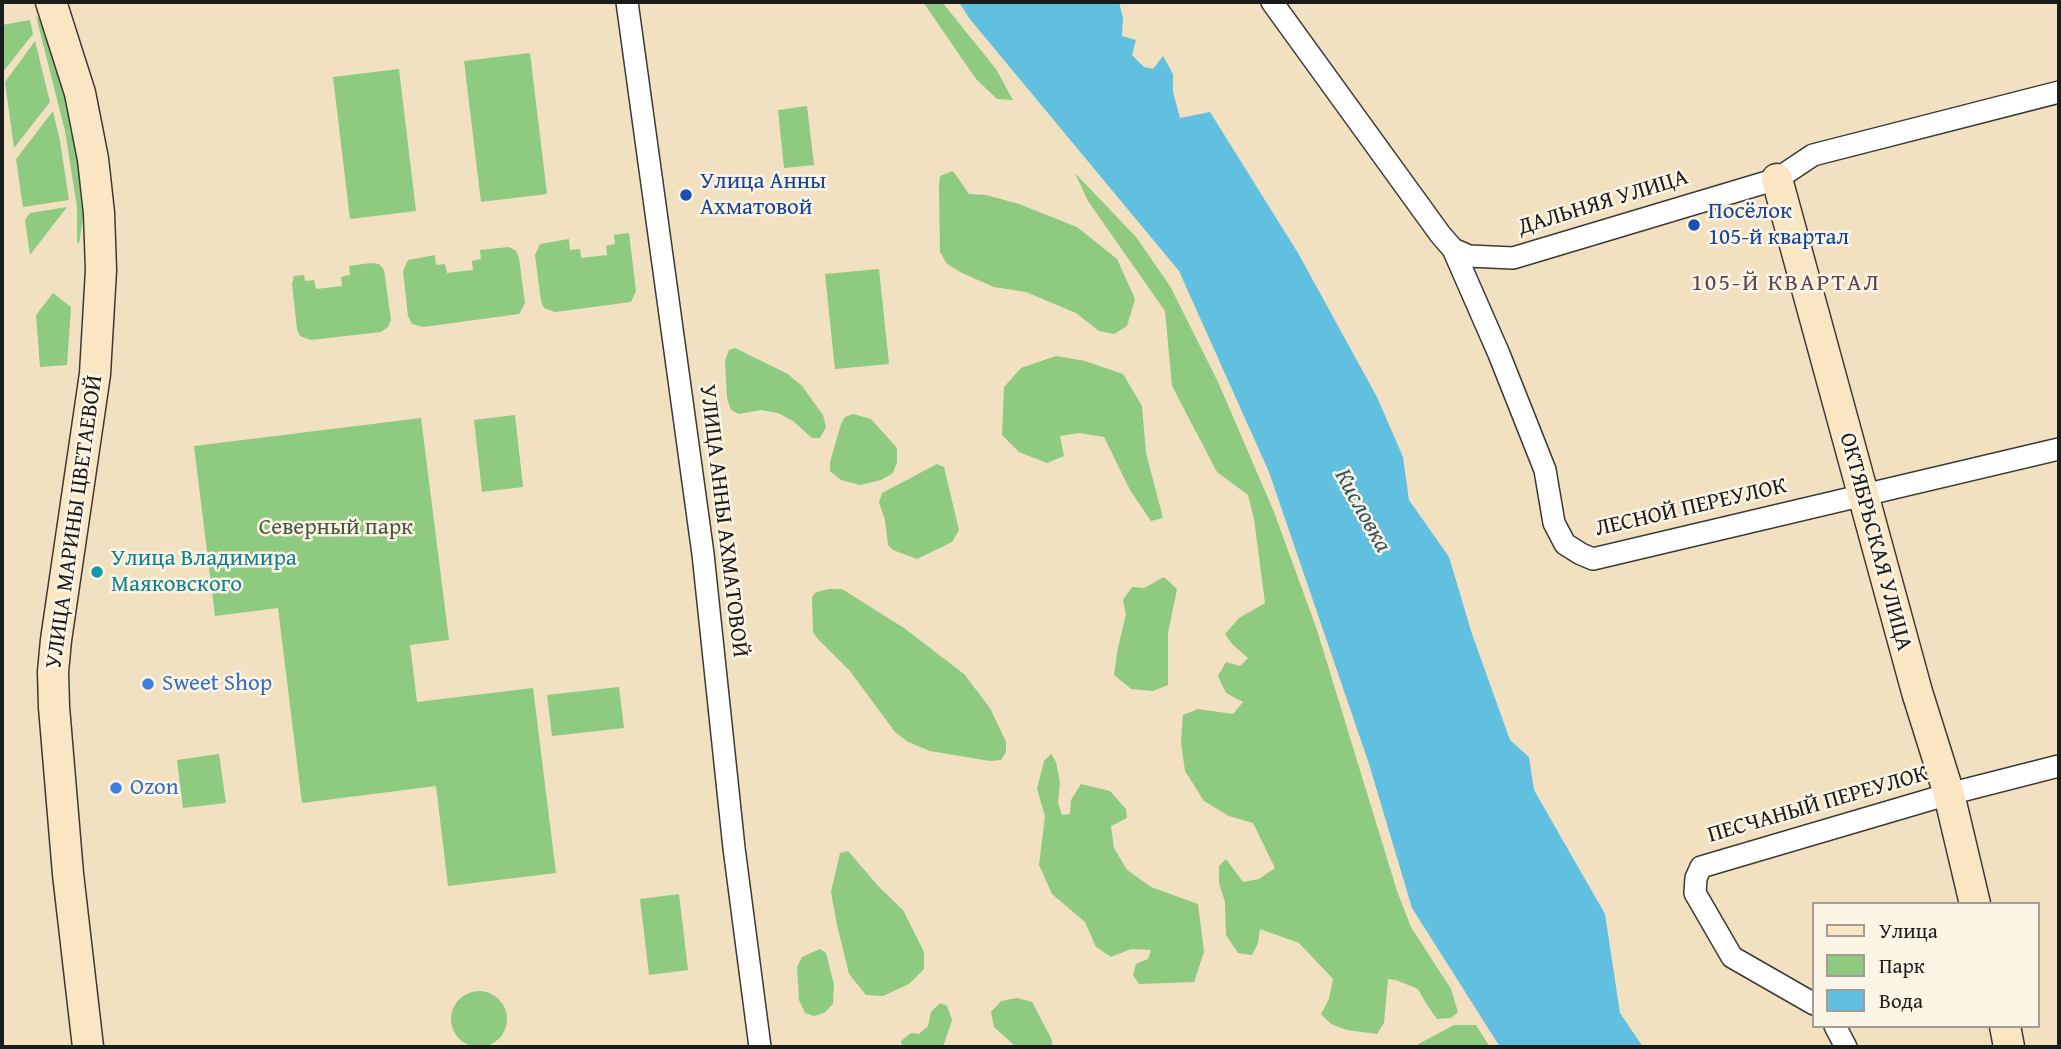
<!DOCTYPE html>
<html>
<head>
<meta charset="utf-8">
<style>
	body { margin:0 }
	#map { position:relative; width:2061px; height:1049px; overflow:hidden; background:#f1e1c1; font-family:"Gentium Book Plus",serif }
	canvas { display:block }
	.frame { position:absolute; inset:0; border:4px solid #1c1c1c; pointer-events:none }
	.legend { position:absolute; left:1812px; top:902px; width:228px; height:126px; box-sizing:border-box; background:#fcf5e5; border:2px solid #a29e95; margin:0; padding:9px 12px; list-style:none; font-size:21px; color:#1c1c1c }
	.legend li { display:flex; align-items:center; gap:14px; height:35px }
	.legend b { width:35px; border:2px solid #a29e95 }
</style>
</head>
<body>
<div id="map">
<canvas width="2061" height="1049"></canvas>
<div class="frame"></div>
<ul class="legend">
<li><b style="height:9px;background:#fbe6c4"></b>Улица</li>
<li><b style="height:19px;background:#8eca7f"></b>Парк</li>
<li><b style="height:19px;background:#61c0df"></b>Вода</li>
</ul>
</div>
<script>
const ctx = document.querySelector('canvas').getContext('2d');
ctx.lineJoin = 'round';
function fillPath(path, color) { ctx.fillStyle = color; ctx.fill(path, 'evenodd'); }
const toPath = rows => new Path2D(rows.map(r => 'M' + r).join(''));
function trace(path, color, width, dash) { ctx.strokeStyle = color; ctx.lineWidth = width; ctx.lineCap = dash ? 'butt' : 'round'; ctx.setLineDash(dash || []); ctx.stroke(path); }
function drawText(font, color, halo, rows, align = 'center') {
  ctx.font = font + ' "Gentium Book Plus",serif'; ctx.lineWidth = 5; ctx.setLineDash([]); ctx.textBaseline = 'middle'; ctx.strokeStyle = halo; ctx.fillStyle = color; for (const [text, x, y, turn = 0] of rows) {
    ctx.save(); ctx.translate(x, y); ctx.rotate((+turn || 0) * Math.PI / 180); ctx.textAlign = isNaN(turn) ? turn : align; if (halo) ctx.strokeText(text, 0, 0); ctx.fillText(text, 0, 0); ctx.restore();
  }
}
const green = toPath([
	[923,2,942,2,996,69,1013,100,997,99,976,79],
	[36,16,48,28,67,94,86,202,79,243,77,242,77,207,65,131],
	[30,20,33,34,3,72,2,25],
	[35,41,50,102,14,148,5,82],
	[530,53,547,194,481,202,464,61],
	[399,69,416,211,350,219,333,77],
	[807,106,814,165,784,168,778,110],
	[53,111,60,141,69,200,23,207,16,159],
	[953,171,969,194,986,195,1019,204,1077,227,1117,259,1135,299,1127,326,1114,334,1099,331,1076,313,1026,292,994,287,962,273,947,264,940,252,939,188,940,176],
	[1075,173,1136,237,1170,286,1218,382,1274,512,1317,630,1397,891,1411,927,1451,989,1458,1012,1451,1018,1437,1019,1427,1005,1418,989,1396,980,1388,979,1384,1023,1377,1034,1347,1030,1331,1024,1321,1014,1329,999,1333,979,1299,943,1260,929,1258,943,1252,955,1238,953,1226,935,1225,902,1219,883,1219,866,1226,859,1243,882,1259,879,1275,868,1253,823,1229,816,1204,801,1185,771,1181,742,1183,715,1198,709,1233,714,1243,702,1226,693,1218,676,1226,662,1240,666,1248,658,1232,644,1225,634,1239,618,1265,603,1254,519,1248,495,1217,472,1172,386,1165,311,1088,201],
	[67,207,30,255,25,220,30,213],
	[629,233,636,291,631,302,555,312,544,308,541,301,535,255,540,244,569,239,570,250,580,249,581,258,607,255,606,246,615,244,614,235],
	[509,247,516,251,519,258,525,303,519,314,423,327,412,324,408,316,403,271,408,260,435,255,436,265,445,264,447,273,473,270,472,261,481,259,480,250],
	[371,263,379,264,384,270,391,320,388,327,381,332,311,340,300,336,297,329,292,284,294,276,304,275,305,281,314,280,316,289,342,286,341,277,350,275,349,266],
	[879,269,889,364,835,369,825,274],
	[53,293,71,307,67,365,40,367,36,315],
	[735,348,788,374,802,386,823,415,826,427,820,438,812,438,793,421,778,413,761,410,739,414,731,410,727,398,725,361,729,350],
	[1056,356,1085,361,1123,374,1142,406,1146,453,1163,518,1151,521,1130,490,1104,437,1079,433,1060,436,1064,456,1047,463,1019,452,1002,435,1004,387,1021,368],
	[853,414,871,419,897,448,897,462,893,473,881,480,860,485,841,480,830,471,830,462,841,424,845,417],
	[515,415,523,487,482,492,474,420],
	[421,418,449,640,410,645,417,702,533,688,556,873,448,886,436,786,302,803,278,608,215,616,194,446],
	[937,464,944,467,959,530,952,542,917,559,893,550,888,545,885,520,879,502,882,493],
	[1164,577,1177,589,1168,633,1168,685,1153,691,1131,689,1114,675,1118,648,1126,614,1123,600,1132,587,1144,588],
	[829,589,842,589,904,628,964,674,990,708,1006,742,1006,752,1001,760,990,761,930,751,908,742,895,732,850,671,817,638,813,632,812,597,816,592],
	[619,687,624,728,552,736,547,695],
	[219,754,226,803,183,808,177,760],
	[1051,754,1056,762,1060,783,1058,803,1062,815,1070,814,1071,800,1081,784,1110,791,1126,809,1127,818,1111,826,1114,848,1127,870,1151,887,1198,904,1204,952,1194,982,1139,984,1133,975,1136,964,1148,959,1151,950,1131,949,1111,957,1096,947,1085,922,1052,894,1039,865,1045,816,1037,789,1044,761],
	[848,851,880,888,903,910,924,952,924,969,909,984,883,996,866,995,849,974,837,925,831,892,840,853],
	[679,894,688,970,649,975,640,899],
	[820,949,826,953,834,985,833,1004,824,1013,814,1016,805,1013,799,1000,797,967,802,957],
	'451 1019a28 28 0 1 1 56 0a28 28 0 1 1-56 0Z',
	[1017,998,1032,1002,1052,1040,1052,1047,1016,1047,994,1027,991,1012,1001,1001],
	[940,1003,947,1006,952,1020,943,1047,902,1047,901,1041,911,1033,919,1034,928,1026,931,1012],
	[1454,1025,1476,1025,1490,1047,1413,1047]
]);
const water = toPath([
	[959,2,1119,2,1123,18,1122,36,1136,40,1132,55,1144,67,1153,69,1163,56,1173,74,1173,92,1180,118,1210,112,1298,253,1377,397,1403,457,1409,500,1449,557,1472,634,1510,740,1529,757,1534,790,1605,914,1620,1013,1643,1047,1500,1047,1412,908,1369,764,1269,472,1179,271,969,18]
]);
const street = toPath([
	[627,2,703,554,734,848,760,1047],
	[1272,2,1440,234,1453,249,1469,256,1513,258,1777,179,1813,155,2059,92],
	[1453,249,1499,354,1545,470,1554,523,1565,544,1581,554,1593,559,2059,449],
	[1814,1004,1732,957,1695,893,1696,878,1701,867,1949,794,2059,766],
	[1835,1026,1846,1047]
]);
const secondary = toPath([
	[51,2,80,93,93,159,99,213,101,270,95,374,56,640,53,672,54,707,68,874,88,1047],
	[1777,179,1917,692,1949,794,1975,904],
	[2005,1026,2009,1047]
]);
const markers = [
	[686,195,7,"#1a4fb4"],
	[1694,225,7,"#1a4fb4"],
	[97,572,7,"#0f9aa8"],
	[148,684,7,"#3f7fe0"],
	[116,788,7,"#3f7fe0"]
];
const transitNames = [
	["Улица Анны",700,182],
	["Ахматовой",700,208],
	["Посёлок",1708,212],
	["105-й квартал",1708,238]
];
const streetNames = [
	["ДАЛЬНЯЯ УЛИЦА",1603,203,-17],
	["ЛЕСНОЙ ПЕРЕУЛОК",1691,508,-13],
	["УЛИЦА АННЫ АХМАТОВОЙ",723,521,83],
	["УЛИЦА МАРИНЫ ЦВЕТАЕВОЙ",75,522,-82],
	["ОКТЯБРЬСКАЯ УЛИЦА",1875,542,75],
	["ПЕСЧАНЫЙ ПЕРЕУЛОК",1818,805,-16]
];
const parkNames = [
	["Северный парк",336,528]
];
const cultureNames = [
	["Улица Владимира",111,559],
	["Маяковского",111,585]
];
const shopNames = [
	["Sweet Shop",162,684],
	["Ozon",130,788]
];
const neighbourhoodNames = [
	["105-Й КВАРТАЛ",1786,284]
];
const waterNames = [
	["Кисловка",1362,511,61]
];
fillPath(green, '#8eca7f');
fillPath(water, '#61c0df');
trace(street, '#3c3a35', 24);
trace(secondary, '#3c3a35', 33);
trace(street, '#fff', 21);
trace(secondary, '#fbe6c4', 30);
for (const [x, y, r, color] of markers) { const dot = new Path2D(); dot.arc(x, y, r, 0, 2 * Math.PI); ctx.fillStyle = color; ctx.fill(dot); trace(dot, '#fcf5e5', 2.5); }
drawText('23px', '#164399', '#fcf5e5', transitNames, 'left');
drawText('23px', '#1c1c1c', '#fcf5e5', streetNames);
drawText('23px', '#44593f', '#fcf5e5', parkNames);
drawText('23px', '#0d838f', '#fcf5e5', cultureNames, 'left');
drawText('23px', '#366cbe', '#fcf5e5', shopNames, 'left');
ctx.letterSpacing = '2px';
drawText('24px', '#5b4652', '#fcf5e5', neighbourhoodNames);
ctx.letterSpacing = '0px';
drawText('italic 24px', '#345560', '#fcf5e5', waterNames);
</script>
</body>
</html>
